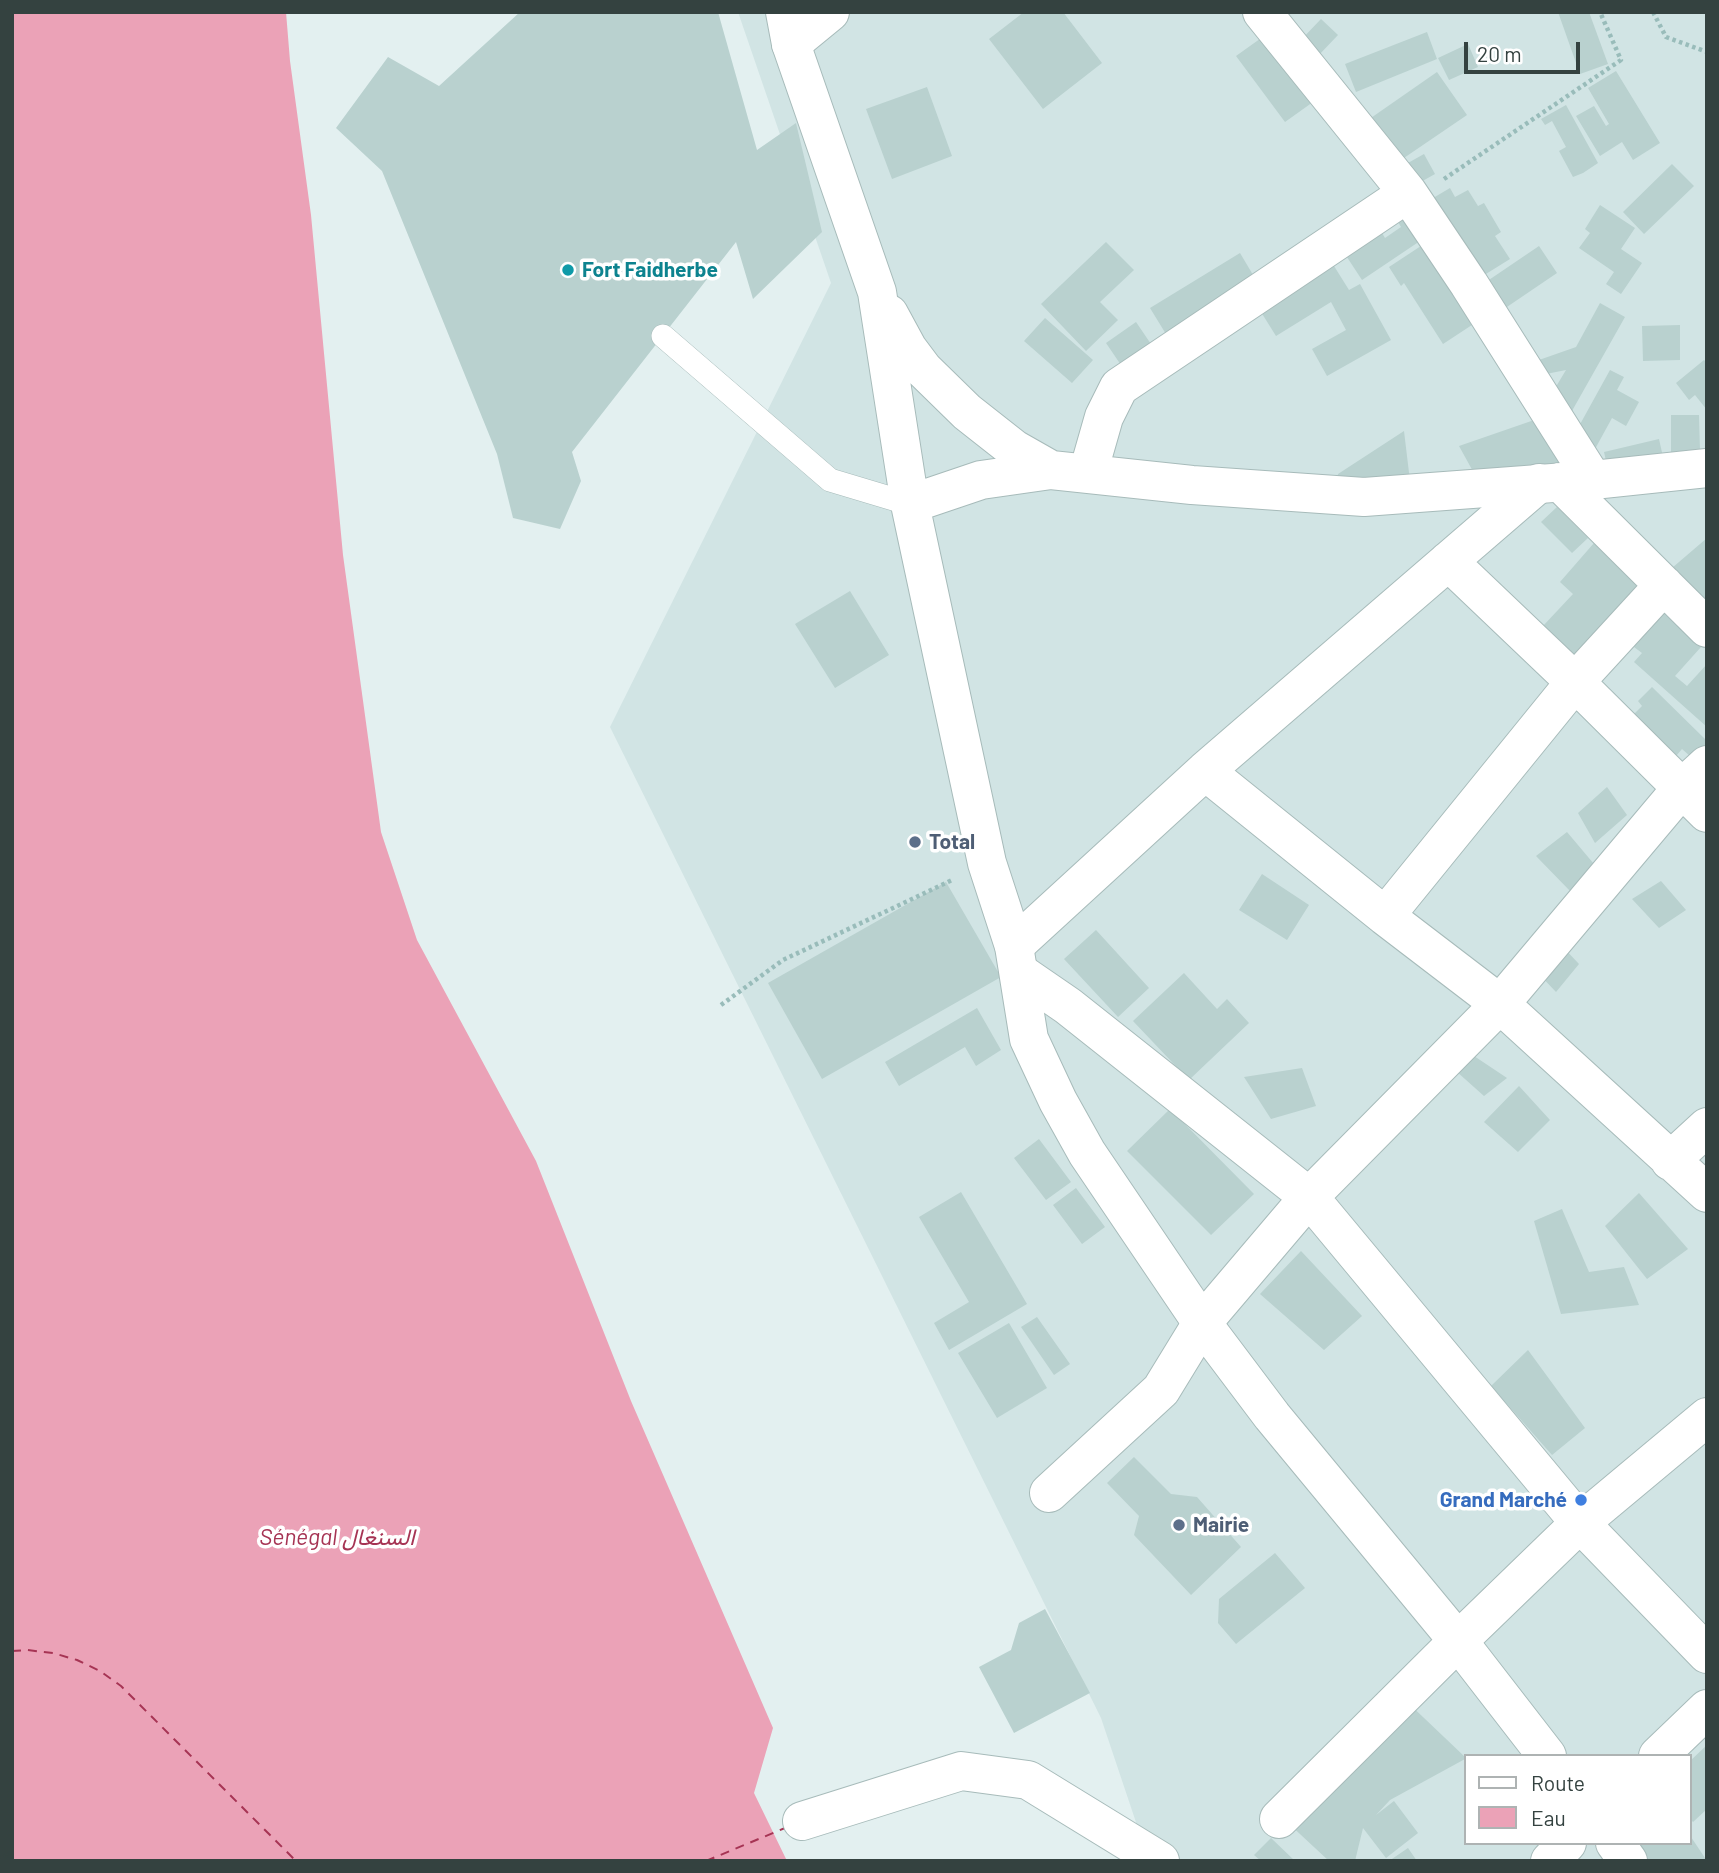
<!DOCTYPE html>
<html>
<head>
<meta charset="utf-8">
<style>
	body { margin:0 }
	#map { position:relative; width:1719px; height:1873px; overflow:hidden; background:#e3f0f0; font-family:Barlow,sans-serif }
	canvas { display:block }
	.frame { position:absolute; inset:0; border:14px solid #344240; pointer-events:none }
	.legend { position:absolute; left:1464px; top:1754px; width:228px; height:91px; box-sizing:border-box; background:#fff; border:2px solid #aeb3b3; margin:0; padding:9px 12px; list-style:none; font-size:21px; color:#344240 }
	.legend li { display:flex; align-items:center; gap:14px; height:35px }
	.legend b { width:35px; border:2px solid #aeb3b3 }
	.scale { position:absolute; left:1464px; top:42px; width:116px; height:32px; box-sizing:border-box; border:4px solid #344240; border-top:0; padding-left:9px; font-size:21px; line-height:24px; white-space:nowrap; color:#344240; -webkit-text-stroke:5px #fff; paint-order:stroke }
</style>
</head>
<body>
<div id="map">
<canvas width="1719" height="1873"></canvas>
<div class="frame"></div>
<ul class="legend">
<li><b style="height:9px;background:#fff"></b>Route</li>
<li><b style="height:19px;background:#eba2b7"></b>Eau</li>
</ul>
<div class="scale">20 m</div>
</div>
<script>
const ctx = document.querySelector('canvas').getContext('2d');
ctx.lineJoin = 'round';
function fillPath(path, color) { ctx.fillStyle = color; ctx.fill(path, 'evenodd'); }
const toPath = rows => new Path2D(rows.map(r => 'M' + r).join(''));
function trace(path, color, width, dash) { ctx.strokeStyle = color; ctx.lineWidth = width; ctx.lineCap = dash ? 'butt' : 'round'; ctx.setLineDash(dash || []); ctx.stroke(path); }
function drawText(font, color, halo, rows, align = 'center') {
  ctx.font = font + ' Barlow,Vazirmatn,sans-serif'; ctx.lineWidth = 7; ctx.setLineDash([]); ctx.textBaseline = 'middle'; ctx.strokeStyle = halo; ctx.fillStyle = color; for (const [text, x, y, turn = 0] of rows) {
    ctx.save(); ctx.translate(x, y); ctx.rotate((+turn || 0) * Math.PI / 180); ctx.textAlign = isNaN(turn) ? turn : align; if (halo) ctx.strokeText(text, 0, 0); ctx.fillText(text, 0, 0); ctx.restore();
  }
}
const residential = toPath([
	[738,12,1707,12,1707,1861,1149,1861,1101,1718,610,727,831,283],
	[1465,1756,1689,1756,1689,1843,1465,1843]
]);
const water = toPath([
	[12,12,286,12,290,61,311,215,343,555,381,832,417,940,536,1161,631,1401,773,1728,754,1793,787,1861,12,1861]
]);
const ferry = toPath([
	[12,1651,27,1650,53,1653,77,1660,100,1671,121,1686,296,1861],
	[706,1861,785,1828]
]);
const building = toPath([
	[520,12,718,12,757,150,796,123,822,232,753,299,736,242,572,452,581,481,560,529,513,518,497,454,382,171,336,128,388,57,439,86],
	[1024,12,1063,12,1102,63,1043,109,989,39],
	[1558,12,1589,12,1608,64,1580,74],
	[1321,19,1338,35,1317,57,1300,41],
	[1271,31,1320,97,1285,122,1236,56],
	[1427,32,1437,59,1356,92,1345,64],
	[1468,44,1478,67,1449,80,1438,58],
	[1616,71,1660,143,1633,160,1622,142,1600,156,1576,116,1594,106,1606,126,1609,124,1588,88],
	[1437,72,1467,115,1398,162,1368,120],
	[927,87,952,156,892,179,866,109],
	[1566,105,1598,163,1583,173,1573,177,1559,151,1566,147,1552,121,1545,125,1541,119],
	[1424,154,1435,174,1410,188,1399,168],
	[1672,164,1694,186,1644,234,1623,212],
	[1450,188,1455,197,1468,190,1478,206,1484,203,1501,232,1495,236,1510,259,1473,282,1423,204],
	[1600,205,1635,228,1621,249,1642,263,1621,294,1606,284,1614,272,1579,248,1590,233,1585,229],
	[1398,209,1420,241,1362,280,1341,248],
	[1395,217,1401,227,1385,238,1379,228],
	[1106,242,1134,270,1100,302,1118,320,1086,351,1041,304],
	[1424,244,1475,323,1443,344,1404,283,1401,286,1389,267],
	[1539,246,1557,273,1498,313,1480,286],
	[1240,253,1259,285,1169,339,1150,308],
	[1329,258,1349,290,1360,284,1391,340,1327,376,1312,349,1346,330,1331,302,1276,336,1256,304],
	[1600,303,1625,317,1568,418,1554,390,1566,370,1541,375,1539,360,1576,347],
	[1045,318,1093,360,1072,383,1024,341],
	[1136,322,1153,347,1123,368,1106,343],
	[1680,325,1680,360,1643,361,1642,326],
	[1704,360,1707,363,1707,410,1695,395,1689,400,1676,383],
	[1610,370,1624,377,1617,390,1639,402,1626,426,1612,418,1595,449,1573,437],
	[1671,415,1699,415,1700,451,1671,452],
	[1540,418,1572,469,1480,484,1459,446],
	[1404,431,1410,481,1336,483,1338,474],
	[1659,439,1663,457,1608,470,1604,452],
	[1557,507,1588,538,1572,553,1541,522],
	[1707,538,1707,622,1665,574],
	[1594,543,1649,592,1585,664,1543,626,1573,594,1560,582],
	[850,591,889,655,835,688,795,624],
	[1660,610,1701,647,1675,676,1687,686,1707,664,1707,727,1634,662,1642,653,1630,644],
	[1652,687,1707,741,1707,755,1698,763,1682,749,1676,756,1633,715,1642,706,1638,701],
	[1607,787,1627,815,1595,843,1578,813],
	[1567,832,1599,870,1571,892,1536,856],
	[1262,874,1309,905,1287,940,1239,910],
	[1661,881,1686,910,1659,928,1632,899],
	[946,882,1001,977,822,1079,768,983],
	[1096,930,1149,988,1118,1017,1064,959],
	[1561,945,1579,964,1556,992,1539,974],
	[1184,973,1217,1009,1227,999,1249,1023,1189,1080,1133,1021],
	[977,1008,1001,1050,976,1066,965,1047,899,1086,885,1062],
	[1474,1056,1507,1078,1484,1096,1456,1071],
	[1302,1068,1316,1106,1271,1119,1244,1077],
	[1519,1086,1550,1120,1518,1152,1484,1122],
	[1170,1109,1254,1194,1211,1235,1127,1151],
	[1039,1139,1071,1182,1046,1200,1014,1158],
	[1076,1188,1105,1227,1082,1244,1053,1205],
	[961,1192,1027,1304,949,1350,934,1323,969,1302,919,1217],
	[1639,1193,1688,1249,1647,1279,1605,1226],
	[1562,1209,1589,1272,1624,1267,1639,1305,1561,1314,1534,1221],
	[1301,1251,1362,1316,1324,1350,1260,1294],
	[1037,1317,1070,1364,1054,1375,1021,1327],
	[1009,1323,1047,1388,997,1418,958,1353],
	[1528,1350,1585,1428,1552,1455,1491,1386],
	[1134,1457,1171,1494,1197,1497,1241,1547,1191,1595,1134,1535,1139,1516,1107,1483],
	[1275,1553,1305,1588,1236,1644,1218,1623,1219,1599],
	[1045,1609,1090,1693,1014,1733,979,1667,1011,1650,1019,1623],
	[1403,1698,1465,1757,1465,1759,1390,1800,1376,1815,1394,1801,1418,1833,1386,1858,1363,1828,1355,1861,1329,1861,1286,1821],
	[1707,1745,1707,1809,1693,1822,1689,1818,1689,1762],
	[1689,1834,1707,1861,1643,1861,1632,1843,1689,1843],
	[1271,1838,1295,1861,1261,1861,1254,1855],
	[1408,1848,1417,1861,1389,1861]
]);
const path = toPath([
	[1653,12,1666,37,1707,52],
	[1444,179,1621,60,1600,12],
	[721,1005,783,960,952,880]
]);
const service = toPath([
	[663,336,830,480,910,504]
]);
const minor = toPath([
	[1262,12,1408,193,1469,284,1593,480],
	[791,44,830,12],
	[1088,473,1104,417,1119,387,1408,193],
	[1560,482,1707,628],
	[1448,561,1575,682,1707,813],
	[1205,771,1385,916,1500,1004,1707,1193],
	[1385,916,1575,682,1664,585],
	[1014,946,1205,771,1539,483],
	[1020,973,1068,1006,1309,1197,1580,1523,1707,1654],
	[1670,1161,1707,1127],
	[1049,1493,1161,1390,1202,1323,1309,1197,1500,1004,1681,789,1707,765],
	[1658,1756,1707,1709],
	[1279,1819,1458,1641,1580,1523,1707,1417],
	[802,1821,961,1771,1028,1780,1160,1861],
	[1550,1861,1567,1843]
]);
const tertiary = toPath([
	[785,12,791,44,877,292,910,504,987,863,1014,946,1029,1039,1058,1101,1087,1153,1202,1323,1272,1416,1458,1641,1547,1756],
	[889,314,908,349,923,369,967,412,1014,449,1051,470],
	[910,504,981,480,1051,470,1192,485,1364,497,1593,480,1707,468],
	[1615,1843,1628,1861]
]);
const markers = [
	[568,270,7,"#0f9aa8"],
	[915,842,7,"#5c6f8a"],
	[1581,1500,7,"#3f7fe0"],
	[1179,1525,7,"#5c6f8a"]
];
const cultureNames = [
	["Fort Faidherbe",582,270]
];
const serviceNames = [
	["Total",929,842],
	["Mairie",1193,1525]
];
const shopNames = [
	["Grand Marché",1567,1500]
];
const waterNames = [
	["Sénégal السنغال",337,1537]
];
fillPath(residential, '#d1e4e4');
fillPath(water, '#eba2b7');
trace(ferry, '#a63454', 2, [9, 7]);
fillPath(building, '#b9d1cf');
trace(service, '#a7bbba', 24);
trace(minor, '#a7bbba', 40);
trace(tertiary, '#a7bbba', 40);
trace(path, '#99bcba', 4.5, [3.5, 3.5]);
trace(service, '#fff', 23);
trace(minor, '#fff', 38);
trace(tertiary, '#fff', 38);
for (const [x, y, r, color] of markers) { const dot = new Path2D(); dot.arc(x, y, r, 0, 2 * Math.PI); ctx.fillStyle = color; ctx.fill(dot); trace(dot, '#fff', 2.5); }
drawText('bold 21px', '#0d838f', '#fff', cultureNames, 'left');
drawText('bold 21px', '#4e5e75', '#fff', serviceNames, 'left');
drawText('bold 21px', '#366cbe', '#fff', shopNames, 'right');
drawText('italic 23px', '#a63454', '#fff', waterNames);
</script>
</body>
</html>
